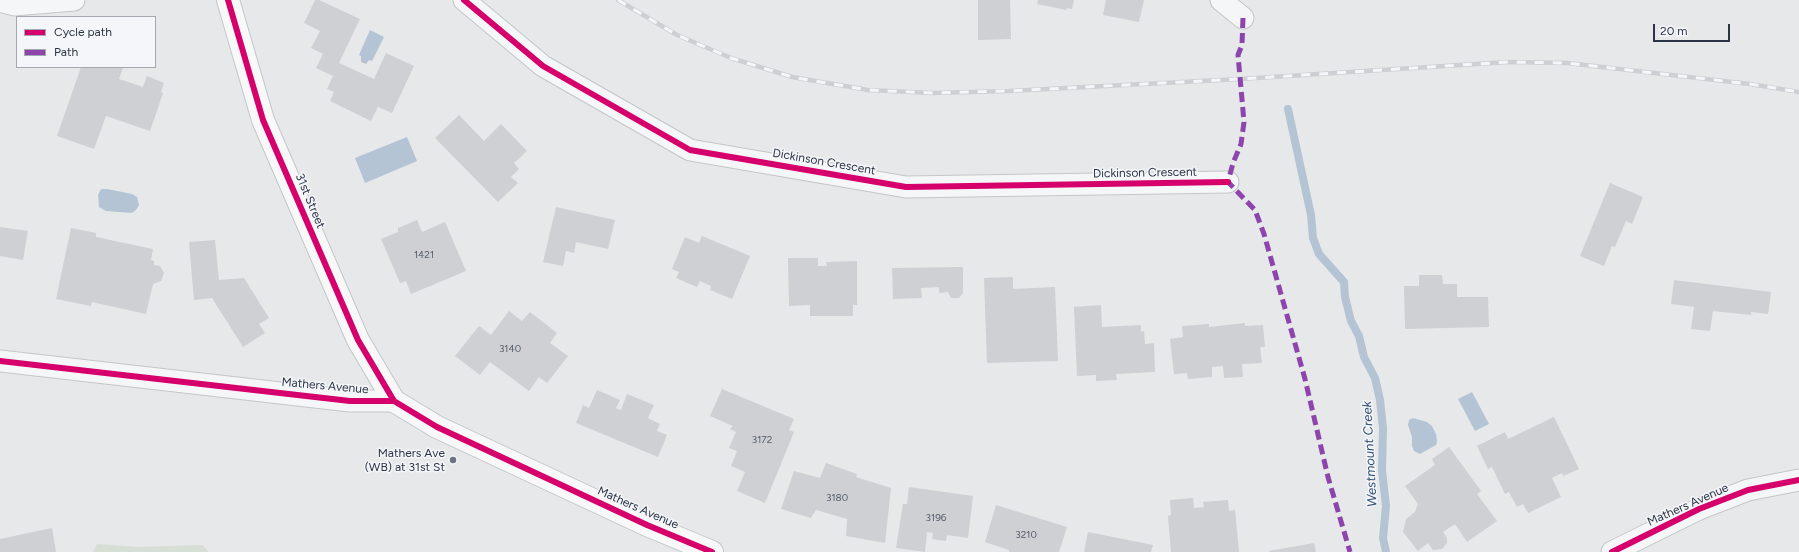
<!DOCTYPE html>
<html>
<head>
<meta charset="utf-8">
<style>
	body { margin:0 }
	#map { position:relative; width:1799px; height:552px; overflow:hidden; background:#e6e8ea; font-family:Figtree,sans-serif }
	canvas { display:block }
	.legend { position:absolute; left:16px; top:16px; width:140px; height:52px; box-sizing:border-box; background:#f4f6f9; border:1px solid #a4a8b1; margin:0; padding:5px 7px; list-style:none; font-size:12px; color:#2b3445 }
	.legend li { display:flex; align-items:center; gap:8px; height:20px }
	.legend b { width:20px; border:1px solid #a4a8b1 }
	.scale { position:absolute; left:1653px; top:24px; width:77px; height:18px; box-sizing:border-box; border:2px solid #2b3445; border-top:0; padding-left:5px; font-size:12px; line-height:14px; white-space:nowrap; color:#2b3445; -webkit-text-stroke:3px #f4f6f9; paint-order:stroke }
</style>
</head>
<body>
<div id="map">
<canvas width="1799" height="552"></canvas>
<ul class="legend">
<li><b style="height:5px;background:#d6006c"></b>Cycle path</li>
<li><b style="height:5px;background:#8e44ad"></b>Path</li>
</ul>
<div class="scale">20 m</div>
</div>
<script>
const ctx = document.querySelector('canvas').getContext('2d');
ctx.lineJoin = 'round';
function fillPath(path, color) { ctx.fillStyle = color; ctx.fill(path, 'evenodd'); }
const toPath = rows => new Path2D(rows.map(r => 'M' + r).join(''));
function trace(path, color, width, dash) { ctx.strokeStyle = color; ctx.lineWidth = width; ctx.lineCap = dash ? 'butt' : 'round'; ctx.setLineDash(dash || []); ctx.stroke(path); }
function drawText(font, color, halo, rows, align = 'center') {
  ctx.font = font + ' Figtree,sans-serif'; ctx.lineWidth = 3; ctx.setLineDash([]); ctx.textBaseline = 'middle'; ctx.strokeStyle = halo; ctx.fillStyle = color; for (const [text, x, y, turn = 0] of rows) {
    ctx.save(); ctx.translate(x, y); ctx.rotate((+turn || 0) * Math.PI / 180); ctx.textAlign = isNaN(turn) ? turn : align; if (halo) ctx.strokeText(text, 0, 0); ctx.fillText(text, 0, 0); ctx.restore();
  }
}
const green = toPath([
	[97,544,139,547,202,545,209,552,93,552]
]);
const water = toPath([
	[370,30,384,37,372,61,369,60,366,64,361,62,361,56,359,55],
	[407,137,417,161,365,183,355,158],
	[101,189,107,189,132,194,137,197,139,205,136,210,132,213,106,211,99,207,98,195],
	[1472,392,1489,424,1475,431,1458,399],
	[1413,418,1427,422,1432,426,1436,434,1437,441,1436,445,1420,454,1414,451,1412,446,1412,437,1408,425,1409,420]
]);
const stream = toPath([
	[1288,109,1311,215,1313,238,1319,254,1344,282,1345,297,1351,321,1359,336,1364,357,1375,378,1380,400,1383,428,1382,470,1386,506,1383,538,1386,552]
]);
const building = toPath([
	[315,0,319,0,360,19,339,63,374,79,386,53,414,66,392,113,378,107,371,121,330,101,334,92,327,89,333,76,316,68,323,54,311,48,320,31,304,23],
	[978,0,1010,0,1011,39,978,40],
	[1038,0,1074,0,1072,9,1067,8,1066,10,1037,4],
	[1106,0,1144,0,1139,22,1103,15],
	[81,67,119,67,123,68,119,79,143,87,147,76,164,83,161,92,163,93,150,131,106,116,94,149,57,136],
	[459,115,484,141,501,124,527,151,514,163,519,169,511,177,518,183,498,202,435,138],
	[1610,183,1643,197,1632,224,1626,221,1615,247,1612,246,1604,266,1580,256],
	[556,207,615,220,608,249,576,242,574,253,566,251,563,266,543,262],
	[417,220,422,232,445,222,466,271,411,294,406,281,400,283,381,239,398,232,398,228],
	[0,227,28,231,23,260,0,256],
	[71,228,96,233,96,237,153,249,151,260,154,261,154,265,160,266,164,273,161,281,153,284,146,314,92,302,91,306,56,299],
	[702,236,750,256,732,299,710,290,711,286,700,281,697,287,676,278,679,272,672,269,685,237,699,243],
	[215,240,219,280,244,278,269,318,259,324,265,333,243,347,212,298,194,300,189,242],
	[788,258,818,258,818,266,827,266,826,262,857,261,857,305,853,305,853,316,810,316,810,305,789,306],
	[963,267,963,293,959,298,951,298,948,292,939,293,939,287,921,288,922,298,893,299,892,268],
	[1419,275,1442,275,1443,284,1457,284,1457,297,1488,297,1489,327,1405,329,1404,286,1419,286],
	[1013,277,1013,289,1055,287,1058,361,987,363,984,278],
	[1674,280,1771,292,1768,314,1751,312,1751,315,1713,311,1710,331,1691,329,1694,307,1671,304],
	[1101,305,1102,327,1141,325,1141,332,1144,331,1145,344,1154,343,1155,372,1116,374,1117,380,1096,381,1096,375,1077,376,1074,307],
	[509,311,522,321,530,312,557,333,550,343,568,356,547,383,539,377,529,391,490,362,480,375,455,356,479,326,491,335],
	[1245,323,1245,326,1263,325,1265,347,1260,347,1262,363,1242,364,1243,377,1224,378,1223,366,1212,367,1212,377,1188,379,1187,373,1174,374,1170,339,1183,337,1182,326,1209,324,1209,327],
	[722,389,794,419,789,430,794,432,765,503,737,491,745,472,731,466,737,451,729,448,736,432,730,429,733,426,710,416],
	[597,390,620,400,616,408,621,410,627,394,654,405,648,418,660,424,657,431,667,435,658,457,576,423,583,405,589,408],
	[1554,417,1579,469,1563,476,1562,473,1552,478,1561,497,1528,513,1523,504,1517,507,1509,492,1505,494,1492,467,1488,469,1477,446,1505,432,1508,439],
	[1449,447,1481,491,1477,494,1497,521,1467,542,1455,524,1443,532,1447,538,1447,543,1442,549,1433,550,1428,543,1418,551,1403,532,1406,519,1415,512,1418,504,1405,486,1435,465,1432,459],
	[826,463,857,474,856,477,891,488,885,543,846,536,847,519,816,510,811,518,781,509,794,471,820,478],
	[909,487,973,496,968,538,947,535,946,541,932,539,933,533,927,532,925,552,896,548,903,504,907,504],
	[1193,498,1194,508,1204,507,1203,502,1228,500,1229,511,1235,510,1239,552,1171,552,1168,516,1171,515,1170,500],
	[996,505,1067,527,1059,552,1009,552,1009,550,985,542],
	[52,528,56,552,0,552,0,539],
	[1088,532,1153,545,1151,552,1084,552],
	[1314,543,1316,552,1269,552,1269,551]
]);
const street = toPath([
	[464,0,543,66,690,150,906,187,1228,182],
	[1221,0,1243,18],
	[0,1,14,5,74,0],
	[0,361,350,401,394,401],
	[1612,552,1699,509,1748,490,1799,480]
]);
const secondary = toPath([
	[228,0,263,120,358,340,394,401,437,427,647,525,712,552]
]);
const rail = toPath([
	[618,0,677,35,731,58,792,77,868,90,932,93,1009,91,1240,79,1508,62,1567,63,1750,84,1799,92]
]);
const quiet = toPath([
	[1243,18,1242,45,1238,55,1244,122,1241,144,1233,163,1228,182,1255,210,1264,234,1305,379,1328,477,1350,552]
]);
const cycleway = toPath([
	[228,0,263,120,358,340,394,401],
	[464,0,543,66,690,150,906,187,1228,182],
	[0,361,350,401,394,401,437,427,647,525,712,552],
	[1612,552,1699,509,1748,490,1799,480]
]);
const markers = [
	[453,460,4,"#6c737f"]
];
const numberNames = [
	["1421",424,255],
	["3140",510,349],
	["3172",762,440],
	["3180",837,498],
	["3196",936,518],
	["3210",1026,535]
];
const streetNames = [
	["Dickinson Crescent",824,162,10],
	["Dickinson Crescent",1145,173,-1],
	["31st Street",310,201,67],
	["Mathers Avenue",325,386,5],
	["Mathers Avenue",1688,505,-24],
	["Mathers Avenue",638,508,24]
];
const poiNames = [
	["Mathers Ave",445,453],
	["(WB) at 31st St",445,467]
];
const waterNames = [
	["Westmount Creek",1370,454,-93]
];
fillPath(green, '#d6ded6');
fillPath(water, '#b4c4d5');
trace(stream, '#b4c4d5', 8);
fillPath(building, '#ced0d3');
trace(street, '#c4c6c8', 23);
trace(secondary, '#c4c6c8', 24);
trace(street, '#f5f6f7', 21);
trace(secondary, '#f8f8f8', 22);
trace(rail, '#cecfd2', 4.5);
trace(rail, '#f4f6f9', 3, [9]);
trace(quiet, '#8e44ad', 5, [10, 5]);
trace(cycleway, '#d6006c', 6);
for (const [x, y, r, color] of markers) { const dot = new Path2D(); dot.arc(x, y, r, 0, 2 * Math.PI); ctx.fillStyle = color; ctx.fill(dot); trace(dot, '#f4f6f9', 1.5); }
drawText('10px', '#545c69', null, numberNames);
drawText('12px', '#2b3445', '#f4f6f9', streetNames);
drawText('12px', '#2b3445', '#f4f6f9', poiNames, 'right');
drawText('italic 13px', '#34527a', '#f4f6f9', waterNames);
</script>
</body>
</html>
